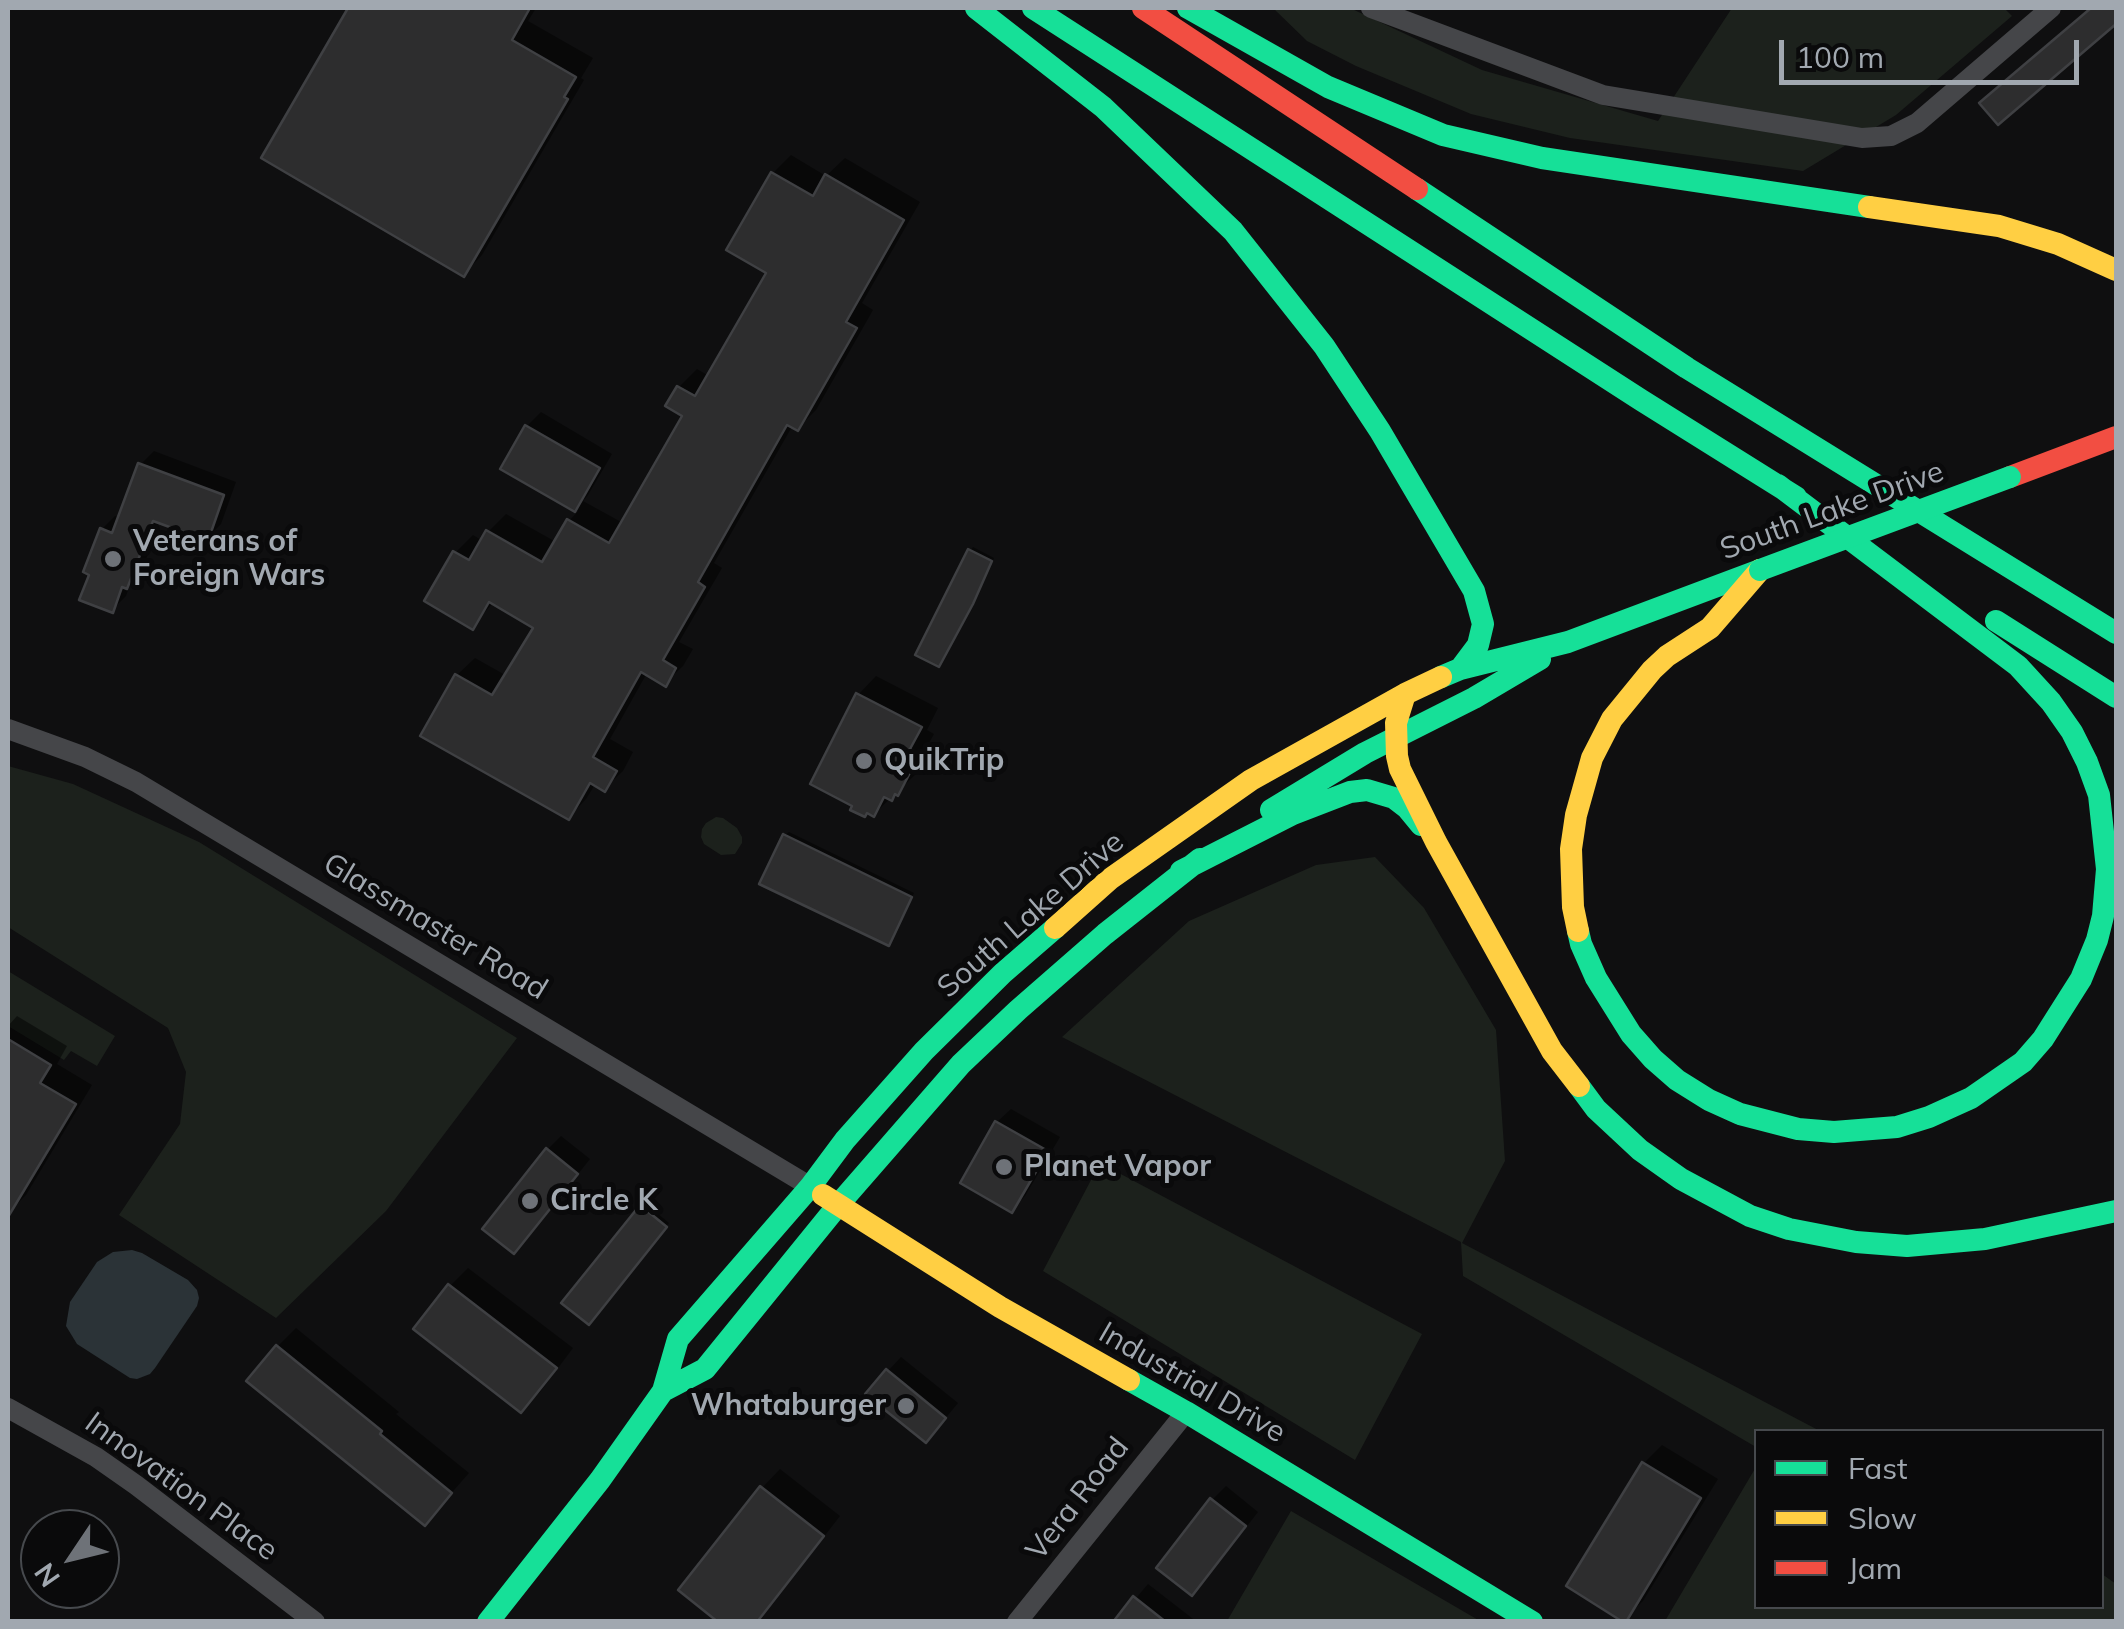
<!DOCTYPE html>
<html>
<head>
<meta charset="utf-8">
<style>
	body { margin:0 }
	#map { position:relative; width:2124px; height:1629px; overflow:hidden; background:#0f0f10; font-family:Mulish,sans-serif }
	canvas { display:block }
	.frame { position:absolute; inset:0; border:10px solid #a1a8b0; pointer-events:none }
	.legend { position:absolute; left:1754px; top:1429px; width:350px; height:180px; box-sizing:border-box; background:#0a0a0b; border:2px solid #46494d; margin:0; padding:12px 18px; list-style:none; font-size:30px; color:#a1a8b0 }
	.legend li { display:flex; align-items:center; gap:20px; height:50px }
	.legend b { width:50px; border:2px solid #46494d }
	.north { position:absolute; left:20px; top:1509px; width:100px; height:100px; box-sizing:border-box; background:#0a0a0b; border:2px solid #46494d; border-radius:50%; rotate:235deg; font-size:28px; font-weight:700; line-height:40px; text-align:center; color:#a1a8b0 }
	.north::after { content:''; display:block; margin:auto; width:35px; height:45px; background:#6e7278; clip-path:polygon(50% 0,100% 100%,50% 72%,0 100%) }
	.scale { position:absolute; left:1779px; top:40px; width:300px; height:45px; box-sizing:border-box; border:5px solid #a1a8b0; border-top:0; padding-left:12px; font-size:30px; line-height:35px; white-space:nowrap; color:#a1a8b0; -webkit-text-stroke:8px #0a0a0b; paint-order:stroke }
</style>
</head>
<body>
<div id="map">
<canvas width="2124" height="1629"></canvas>
<div class="frame"></div>
<ul class="legend">
<li><b style="height:12px;background:#16e098"></b>Fast</li>
<li><b style="height:12px;background:#ffcf43"></b>Slow</li>
<li><b style="height:12px;background:#f24e42"></b>Jam</li>
</ul>
<div class="north">N</div>
<div class="scale">100 m</div>
</div>
<script>
const ctx = document.querySelector('canvas').getContext('2d');
ctx.lineJoin = 'round';
function fillPath(path, color) { ctx.fillStyle = color; ctx.fill(path, 'evenodd'); }
const toPath = rows => new Path2D(rows.map(r => 'M' + r).join(''));
function trace(path, color, width, dash) { ctx.strokeStyle = color; ctx.lineWidth = width; ctx.lineCap = dash ? 'butt' : 'round'; ctx.setLineDash(dash || []); ctx.stroke(path); }
function drawText(font, color, halo, rows, align = 'center') {
  ctx.font = font + ' Mulish,sans-serif'; ctx.lineWidth = 10; ctx.setLineDash([]); ctx.textBaseline = 'middle'; ctx.strokeStyle = halo; ctx.fillStyle = color; for (const [text, x, y, turn = 0] of rows) {
    ctx.save(); ctx.translate(x, y); ctx.rotate((+turn || 0) * Math.PI / 180); ctx.textAlign = isNaN(turn) ? turn : align; if (halo) ctx.strokeText(text, 0, 0); ctx.fillText(text, 0, 0); ctx.restore();
  }
}
const green = toPath([
	[1273,8,1350,8,1482,70,1658,121,1732,8,2004,8,2012,16,1896,115,1803,171,1570,138,1471,114,1356,66,1307,41],
	[8,766,73,784,199,842,517,1038,386,1211,276,1318,119,1215,180,1124,186,1072,168,1028,8,927],
	[716,817,723,818,737,828,742,837,742,843,735,854,721,855,704,844,701,837,702,829,706,823],
	[1375,857,1424,908,1496,1030,1505,1161,1462,1243,1820,1431,1756,1432,1756,1447,1463,1276,1461,1242,1062,1037,1189,921,1316,865],
	[8,971,115,1036,97,1066,71,1051,64,1060,8,1026],
	[1100,1163,1422,1334,1355,1460,1043,1271],
	[1756,1467,1756,1606,2102,1606,2102,1574,2116,1584,2116,1621,1665,1621],
	[1291,1511,1480,1621,1227,1621]
]);
const water = toPath([
	[132,1250,142,1253,188,1280,197,1290,199,1298,197,1306,155,1368,150,1374,137,1379,130,1378,77,1344,66,1326,70,1302,97,1262,113,1252]
]);
const shadow = toPath([
	[351,8,536,8,528,21,593,58,581,78,584,80,482,255,464,274,264,157],
	[2091,8,2116,8,2116,20,1998,121,1982,103],
	[791,155,826,176,845,158,920,202,862,303,873,310,816,410,798,428,793,425,714,563,722,568,679,642,693,649,683,666,665,683,647,673,610,739,633,752,623,771,605,788,596,783,586,799,569,817,457,675,475,658,507,676,537,627,494,602,472,626,455,553,473,535,483,541,488,532,506,514,556,542,569,521,578,511,503,468,527,426,541,412,612,454,588,495,583,501,623,523,685,415,669,405,679,387,697,369,709,376,769,272,729,249,773,173],
	[154,451,236,482,221,524,207,538,160,521,141,573,131,582,126,596,112,610,102,529,115,516,121,518,140,465],
	[973,547,994,558,976,598,942,660,970,551],
	[876,676,938,708,927,730,934,734,929,743,932,744,916,774,874,814,858,695],
	[789,832,914,893,892,939,785,835],
	[17,1016,67,1046,57,1064,92,1085,26,1195,8,1213,8,1026],
	[1011,1109,1060,1137,1025,1196,1012,1210,997,1122],
	[561,1136,590,1159,528,1237,514,1250,547,1150],
	[645,1203,669,1223,588,1322,642,1207],
	[468,1268,573,1348,540,1392,521,1410,450,1286],
	[296,1328,399,1412,396,1414,469,1473,425,1523,277,1347],
	[901,1357,958,1403,939,1426,888,1371],
	[1662,1445,1718,1479,1643,1601,1624,1619,1644,1463],
	[780,1469,840,1516,758,1622,722,1622,762,1488],
	[1226,1486,1258,1512,1206,1579,1192,1592,1212,1500],
	[1148,1584,1197,1622,1116,1622]
]);
const building = toPath([
	[348,8,530,8,512,40,576,77,564,97,568,99,464,277,261,158,348,8],
	[2091,8,2116,8,2116,24,1998,125,1979,103,2091,8],
	[771,172,813,196,825,174,904,220,846,322,857,328,798,431,787,425,698,582,705,587,663,660,676,668,666,687,641,672,593,757,617,771,605,792,590,783,569,820,420,736,455,674,492,695,533,628,489,602,473,630,424,601,453,551,469,560,486,530,542,562,567,519,609,543,682,416,665,406,677,386,695,396,766,273,726,250,771,172],
	[525,425,600,468,575,512,500,469,525,425],
	[138,463,224,495,208,541,153,521,127,589,122,587,113,613,79,600,89,575,83,572,100,528,112,533,138,463],
	[968,549,992,561,973,604,939,667,915,655,968,549],
	[856,693,922,727,910,749,917,753,912,762,915,763,898,796,895,794,892,801,884,797,874,817,867,813,865,817,850,810,852,806,810,784,856,693],
	[783,834,912,897,889,946,759,884,783,834],
	[8,1039,51,1065,40,1083,76,1104,8,1217,8,1039],
	[995,1121,1048,1151,1012,1213,960,1183,995,1121],
	[546,1148,578,1174,514,1254,482,1229,546,1148],
	[640,1205,667,1227,589,1325,561,1303,640,1205],
	[448,1284,557,1368,521,1413,413,1329,448,1284],
	[276,1345,382,1431,380,1434,452,1493,425,1526,246,1381,276,1345],
	[886,1369,946,1418,926,1443,865,1394,886,1369],
	[1642,1462,1701,1498,1626,1622,1623,1622,1566,1586,1642,1462],
	[760,1486,824,1536,757,1622,718,1622,678,1590,760,1486],
	[1210,1498,1246,1526,1192,1596,1156,1568,1210,1498],
	[1133,1596,1166,1622,1113,1622,1133,1596]
]);
const street = toPath([
	[1371,8,1603,95,1862,138,1891,136,1917,123,2051,8],
	[8,729,85,757,136,782,821,1193],
	[8,1408,96,1457,136,1485,315,1622],
	[1017,1622,1186,1412]
]);
const fast = toPath([
	[976,8,1103,107,1233,231,1324,346,1380,431,1474,591,1483,624,1478,645,1460,669],
	[1033,8,1641,400,1796,497],
	[1188,8,1328,87,1443,135,1542,158,1869,207],
	[1417,189,1687,368,2116,633],
	[1996,621,2116,697],
	[1441,677,1460,669,1568,642,1760,570],
	[1271,810,1365,753,1474,698,1540,659],
	[1181,871,1293,814,1350,792,1367,790,1394,798,1407,808,1421,825],
	[1578,931,1581,944,1596,978,1631,1034,1653,1059,1677,1080,1709,1100,1740,1114,1798,1129,1834,1132,1897,1127,1929,1117,1971,1098,2023,1062,2043,1039,2081,979,2097,940,2103,916,2107,869,2099,795,2087,762,2072,732,2051,702,2018,666,1778,485],
	[1579,1086,1596,1109,1640,1150,1681,1179,1750,1216,1789,1229,1856,1242,1907,1246,1985,1239,2116,1211],
	[1129,1380,1186,1412,1532,1622],
	[663,1391,705,1369,839,1204,961,1064,1018,1010,1105,934,1200,859],
	[488,1622,600,1480,663,1391,678,1339,810,1187,845,1140,924,1051,1003,973,1055,928]
]);
const slow = toPath([
	[1869,207,1999,226,2058,244,2116,270],
	[1405,694,1396,723,1397,756,1400,769,1436,842,1552,1051,1579,1086],
	[1055,928,1110,879,1251,780,1405,694,1441,677],
	[1578,931,1573,907,1571,849,1576,815,1592,758,1612,719,1652,670,1667,656,1710,628,1760,570],
	[823,1195,1000,1307,1129,1380]
]);
const jam = toPath([
	[1143,8,1417,189],
	[2010,477,2116,437]
]);
const fastBridge = toPath([
	[1760,570,2010,477]
]);
const markers = [
	[113,559,10,"#6e7278"],
	[864,761,10,"#6e7278"],
	[1004,1167,10,"#6e7278"],
	[530,1201,10,"#6e7278"],
	[906,1406,10,"#6e7278"]
];
const streetNames = [
	["South Lake Drive",1832,511,-20],
	["South Lake Drive",1031,915,-41],
	["Glassmaster Road",435,927,31],
	["Industrial Drive",1192,1383,30],
	["Innovation Place",181,1487,36],
	["Vera Road",1078,1499,-52]
];
const poiNames = [
	["Veterans of",133,542],
	["Foreign Wars",133,576],
	["QuikTrip",884,761],
	["Planet Vapor",1024,1167],
	["Circle K",550,1201],
	["Whataburger",886,1406,"right"]
];
fillPath(green, '#1c211c');
fillPath(water, '#2b3337');
fillPath(shadow, '#0007');
fillPath(building, '#2d2d2e');
trace(building, '#3f4043', 2.5);
trace(street, '#454649', 20);
trace(fast, '#16e098', 22);
trace(slow, '#ffcf43', 22);
trace(jam, '#f24e42', 22);
trace(fastBridge, '#16e098', 22);
for (const [x, y, r, color] of markers) { const dot = new Path2D(); dot.arc(x, y, r, 0, 2 * Math.PI); ctx.fillStyle = color; ctx.fill(dot); trace(dot, '#0a0a0b', 4); }
drawText('30px', '#a1a8b0', '#0a0a0b', streetNames);
drawText('bold 30px', '#a1a8b0', '#0a0a0b', poiNames, 'left');
</script>
</body>
</html>
